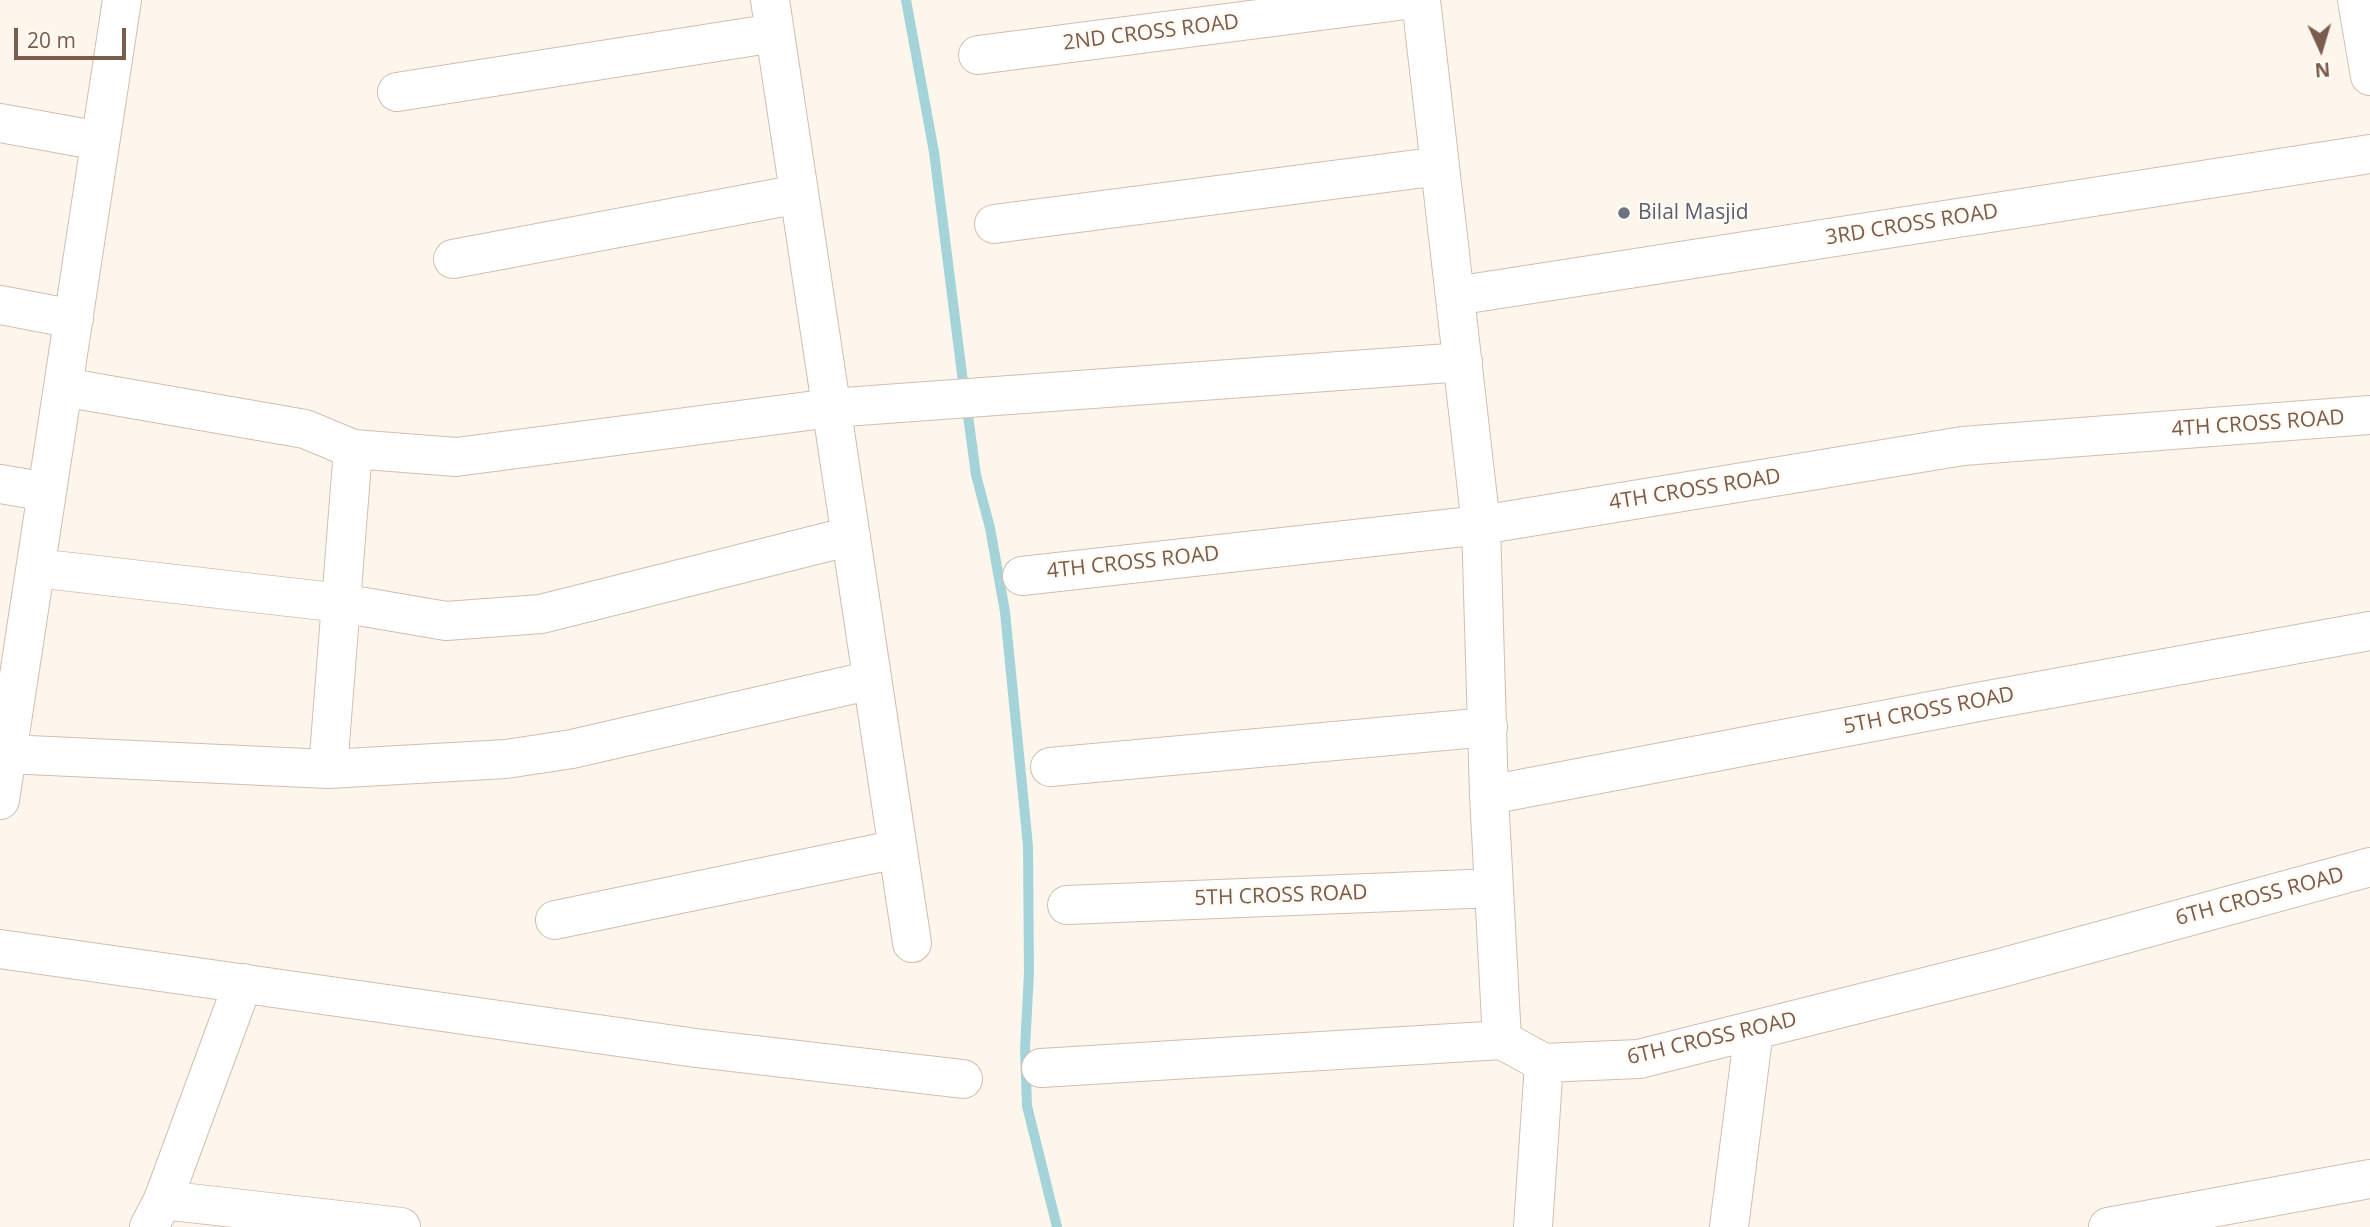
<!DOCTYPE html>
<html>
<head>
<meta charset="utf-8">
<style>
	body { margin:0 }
	#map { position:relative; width:2370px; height:1227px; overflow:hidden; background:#fdf6ec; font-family:"Open Sans",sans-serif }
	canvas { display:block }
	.north { position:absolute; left:2286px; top:14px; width:70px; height:70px; -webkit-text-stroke:5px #fffaf3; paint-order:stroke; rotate:176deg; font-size:19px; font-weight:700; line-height:28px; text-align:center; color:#7a5c4d }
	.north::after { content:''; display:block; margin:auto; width:24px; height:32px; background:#7a5c4d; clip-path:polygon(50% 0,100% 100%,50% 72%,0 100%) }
	.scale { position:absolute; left:14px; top:28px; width:112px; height:32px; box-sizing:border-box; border:4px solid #7a5c4d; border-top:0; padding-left:9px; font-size:21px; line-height:24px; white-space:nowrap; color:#7a5c4d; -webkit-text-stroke:5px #fffaf3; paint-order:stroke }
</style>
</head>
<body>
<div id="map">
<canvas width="2370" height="1227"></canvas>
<div class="north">N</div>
<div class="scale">20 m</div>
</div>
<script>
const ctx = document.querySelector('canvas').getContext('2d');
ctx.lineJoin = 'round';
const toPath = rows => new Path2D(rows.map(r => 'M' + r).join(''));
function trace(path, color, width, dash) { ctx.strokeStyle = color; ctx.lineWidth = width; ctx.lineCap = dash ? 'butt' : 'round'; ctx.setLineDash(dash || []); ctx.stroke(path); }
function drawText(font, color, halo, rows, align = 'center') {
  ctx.font = font + ' "Open Sans",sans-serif'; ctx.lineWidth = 5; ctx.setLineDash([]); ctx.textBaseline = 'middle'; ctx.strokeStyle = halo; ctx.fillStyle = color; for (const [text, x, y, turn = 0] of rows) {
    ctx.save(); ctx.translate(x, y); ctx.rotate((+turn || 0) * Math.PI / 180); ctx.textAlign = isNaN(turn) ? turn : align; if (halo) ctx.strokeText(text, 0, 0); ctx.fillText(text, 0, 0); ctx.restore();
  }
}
const stream = toPath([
	[906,0,934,152,963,382],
	[967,408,976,475,990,528,1005,612,1028,846,1029,972,1025,1049,1027,1106,1057,1227]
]);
const minor = toPath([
	[770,0,912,943],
	[1421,0,1481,525,1489,795,1502,1040],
	[2357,0,2370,76],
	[978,55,1406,0],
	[397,92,775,33],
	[0,123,100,141],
	[994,224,1440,166],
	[453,259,799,194],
	[1455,296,2370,154],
	[0,305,74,319],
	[63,387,305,429,353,449,456,457,831,408,1463,362],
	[0,484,47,492],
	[36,568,341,603,446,621,541,614,851,536],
	[1022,576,1481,525,1963,446,2370,415],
	[7,754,328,769,506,759,572,749,872,680],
	[1050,767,1488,727],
	[328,769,353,449],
	[1489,795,1983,701,2370,631],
	[0,800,122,0],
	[1067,905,1494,888],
	[555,920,898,849],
	[0,949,696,1048,963,1079],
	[1041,1068,1502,1040,1544,1063,1639,1059,1997,969,2370,867],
	[163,1200,401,1227],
	[149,1227,163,1200,243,983],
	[1533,1227,1544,1063],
	[1729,1227,1754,1030],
	[2108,1227,2370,1179]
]);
const markers = [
	[1624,213,7,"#6b7280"]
];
const streetNames = [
	["2ND CROSS ROAD",1151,33,-7],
	["3RD CROSS ROAD",1912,225,-9],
	["4TH CROSS ROAD",2258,424,-4],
	["4TH CROSS ROAD",1695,490,-9],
	["4TH CROSS ROAD",1133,563,-6],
	["5TH CROSS ROAD",1929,711,-11],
	["5TH CROSS ROAD",1281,896,-2],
	["6TH CROSS ROAD",2260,897,-15],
	["6TH CROSS ROAD",1712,1039,-13]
];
const worshipNames = [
	["Bilal Masjid",1638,213]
];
trace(stream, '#a5d3da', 10);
trace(minor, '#d1beb0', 40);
trace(minor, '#fff', 38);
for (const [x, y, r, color] of markers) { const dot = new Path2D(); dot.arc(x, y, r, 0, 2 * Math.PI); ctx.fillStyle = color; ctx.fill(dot); trace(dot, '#fffaf3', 2.5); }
drawText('21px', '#7a5c4d', '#fffaf3', streetNames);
drawText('21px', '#5b616d', '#fffaf3', worshipNames, 'left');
</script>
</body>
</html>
